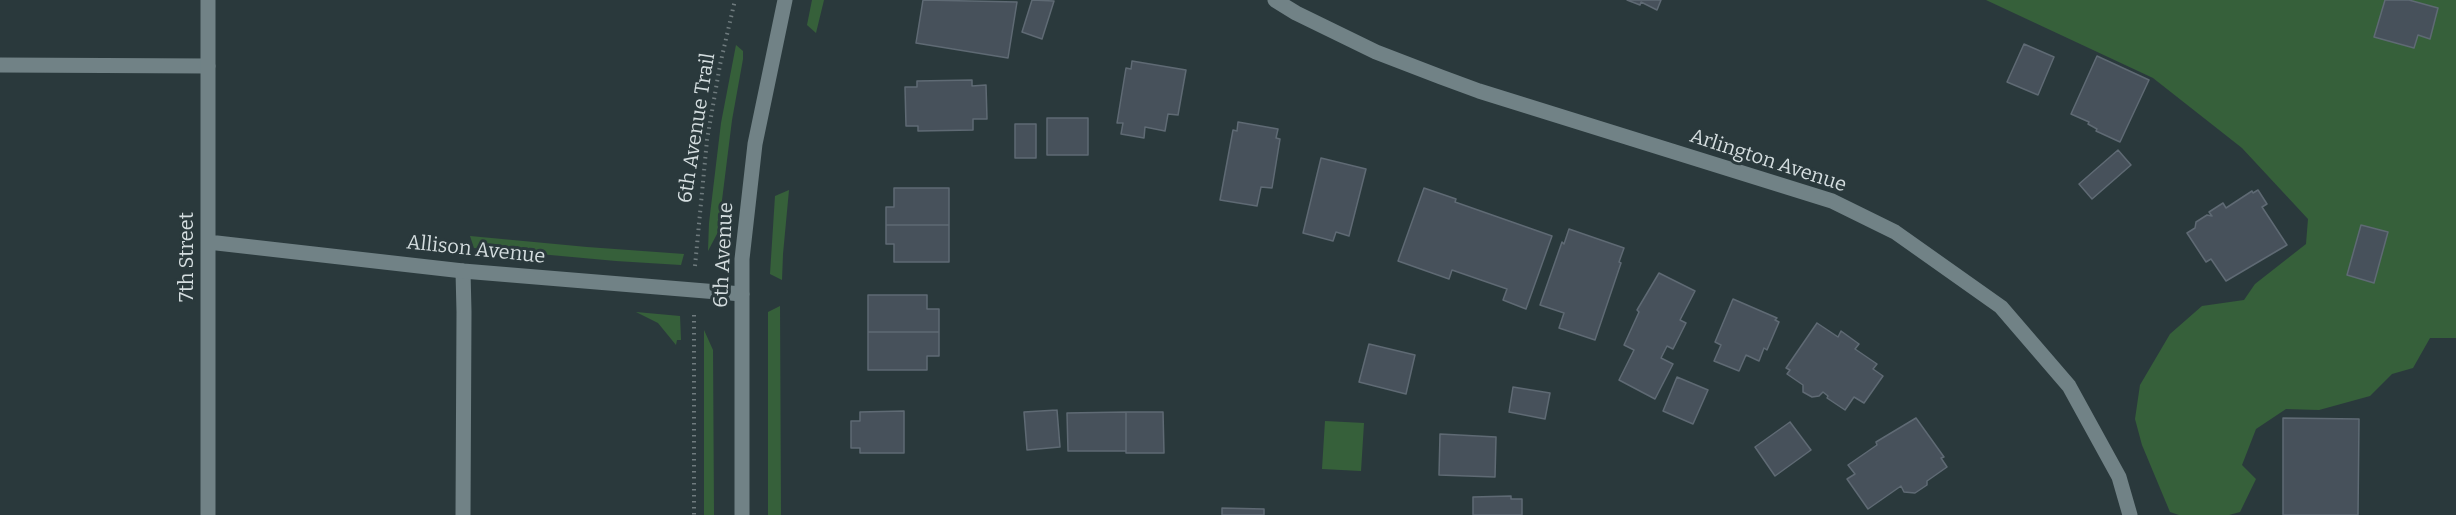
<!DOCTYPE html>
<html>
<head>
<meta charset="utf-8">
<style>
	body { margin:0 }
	canvas { display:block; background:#2a393c }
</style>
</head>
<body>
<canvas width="2456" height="515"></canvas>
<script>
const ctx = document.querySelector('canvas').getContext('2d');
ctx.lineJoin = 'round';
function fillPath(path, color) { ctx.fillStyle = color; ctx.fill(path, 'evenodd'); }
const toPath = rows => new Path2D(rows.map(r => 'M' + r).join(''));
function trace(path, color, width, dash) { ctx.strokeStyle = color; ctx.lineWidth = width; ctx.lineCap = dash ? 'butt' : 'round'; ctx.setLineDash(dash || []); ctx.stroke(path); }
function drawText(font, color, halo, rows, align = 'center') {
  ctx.font = font + ' Bitter,serif'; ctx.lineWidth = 6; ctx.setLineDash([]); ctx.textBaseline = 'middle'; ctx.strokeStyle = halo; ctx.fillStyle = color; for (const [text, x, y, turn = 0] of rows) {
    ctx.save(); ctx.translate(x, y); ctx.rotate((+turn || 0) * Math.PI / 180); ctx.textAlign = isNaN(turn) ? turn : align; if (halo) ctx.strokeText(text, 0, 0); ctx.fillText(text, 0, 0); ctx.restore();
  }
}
const green = toPath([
	[812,0,824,0,816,33,807,25],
	[1986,0,2456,0,2456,338,2430,338,2413,368,2392,374,2370,396,2319,410,2286,409,2256,429,2242,465,2256,479,2240,512,2229,515,2179,515,2170,512,2142,445,2135,419,2140,385,2170,334,2202,306,2244,300,2255,284,2306,244,2308,219,2242,148,2153,78],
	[736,45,743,51,743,59,732,120,718,232,708,251,709,223,721,123],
	[789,190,783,254,782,280,770,274,775,196],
	[470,236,587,247,684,254,681,265,616,261,474,248],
	[780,306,781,515,768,515,768,312],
	[636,312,680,316,681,340,677,340,676,345,658,323],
	[704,330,713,350,714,515,704,515],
	[1325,421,1364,423,1361,471,1322,469]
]);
const building = toPath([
	[923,0,1017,2,1008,58,916,43,923,0],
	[1032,0,1054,1,1042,39,1022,32,1032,0],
	[1627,0,1661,0,1657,10,1641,2,1640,5,1627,0],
	[2385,0,2409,0,2438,8,2430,39,2418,35,2414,48,2374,37,2385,0],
	[2024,44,2054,57,2038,95,2007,82,2024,44],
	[2097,56,2149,80,2120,142,2096,131,2097,129,2088,124,2089,122,2071,114,2097,56],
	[1132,61,1186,70,1178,115,1168,114,1165,131,1145,127,1144,138,1121,134,1123,123,1117,123,1126,68,1131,69,1132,61],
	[972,80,972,86,986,85,987,119,973,119,973,130,918,131,918,126,906,126,905,87,917,87,917,81,972,80],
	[1047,118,1088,118,1088,155,1047,155,1047,118],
	[1238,122,1278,129,1276,138,1280,139,1272,188,1261,187,1257,206,1220,200,1233,130,1237,131,1238,122],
	[1015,124,1036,124,1036,158,1015,158,1015,124],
	[2118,150,2131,165,2092,199,2079,184,2118,150],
	[1321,158,1366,169,1349,236,1336,232,1333,241,1303,233,1321,158],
	[894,188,949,188,949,225,886,225,886,207,894,207,894,188],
	[1424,188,1456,199,1455,202,1552,236,1526,309,1503,300,1507,289,1452,270,1449,279,1398,261,1424,188],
	[2258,190,2267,204,2262,207,2287,245,2226,281,2211,259,2206,262,2187,233,2195,228,2196,222,2207,215,2212,216,2209,212,2223,203,2226,208,2252,191,2253,193,2258,190],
	[886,225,949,225,949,262,894,262,894,244,886,244,886,225],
	[2361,225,2388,232,2374,283,2347,275,2361,225],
	[1569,229,1624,248,1619,262,1621,263,1595,340,1559,328,1564,313,1540,305,1562,242,1564,244,1569,229],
	[1659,273,1695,291,1680,320,1686,323,1673,349,1667,346,1661,358,1673,364,1655,399,1619,380,1634,350,1624,345,1639,312,1637,310,1659,273],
	[868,295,927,295,927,309,939,309,939,332,868,332,868,295],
	[1733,299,1777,318,1775,320,1779,322,1767,350,1764,348,1759,361,1746,355,1739,371,1714,361,1721,345,1715,342,1733,299],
	[1817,323,1838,337,1841,331,1859,344,1855,349,1877,364,1873,369,1883,376,1864,403,1854,397,1845,410,1827,398,1828,396,1823,392,1819,396,1812,397,1803,392,1803,385,1787,374,1790,370,1786,368,1817,323],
	[868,332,939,332,939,356,927,356,927,370,868,370,868,332],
	[1369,344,1415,355,1406,394,1359,382,1369,344],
	[1677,377,1708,390,1693,424,1663,411,1677,377],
	[1513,387,1550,393,1545,419,1509,412,1513,387],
	[1057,410,1060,447,1027,450,1024,412,1057,410],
	[904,411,904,453,860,453,860,448,851,448,851,421,860,421,860,412,904,411],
	[1126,412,1126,451,1068,451,1067,413,1126,412],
	[1126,412,1163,412,1164,453,1126,453,1126,412],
	[1916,418,1944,457,1941,458,1947,467,1927,481,1927,485,1915,493,1904,492,1901,486,1868,509,1847,479,1855,474,1848,465,1877,445,1876,442,1916,418],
	[2283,418,2359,419,2358,515,2283,515,2283,418],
	[1790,422,1811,450,1775,476,1755,447,1790,422],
	[1440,434,1496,437,1495,477,1439,475,1440,434],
	[1511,496,1511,499,1522,499,1522,515,1473,515,1473,497,1511,496],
	[1222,508,1264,509,1264,515,1222,515,1222,508]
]);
const path = toPath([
	[695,266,707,140,720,65,735,0],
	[694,315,694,515]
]);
const service = toPath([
	[0,65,208,66],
	[463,271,464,312,463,515]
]);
const minor = toPath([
	[208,242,463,271,742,294],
	[208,515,208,0]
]);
const secondary = toPath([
	[1275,0,1296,13,1376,52,1441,77,1479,91,1832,201,1895,232,2001,307,2069,386,2119,477,2130,515],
	[742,515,742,259,755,144,785,0]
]);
const streetNames = [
	["6th Avenue Trail",697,128,-81],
	["Arlington Avenue",1768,161,18],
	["Allison Avenue",476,250,6],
	["6th Avenue",724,255,-87],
	["7th Street",187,257,-90]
];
fillPath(green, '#36603a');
fillPath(building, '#47515b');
trace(building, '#5f6a74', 1.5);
trace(path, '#6f7b7e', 4, [1.5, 4.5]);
trace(service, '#718286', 15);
trace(minor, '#718286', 15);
trace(secondary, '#718286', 15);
drawText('20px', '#d4dddf', '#2a393c', streetNames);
</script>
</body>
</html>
